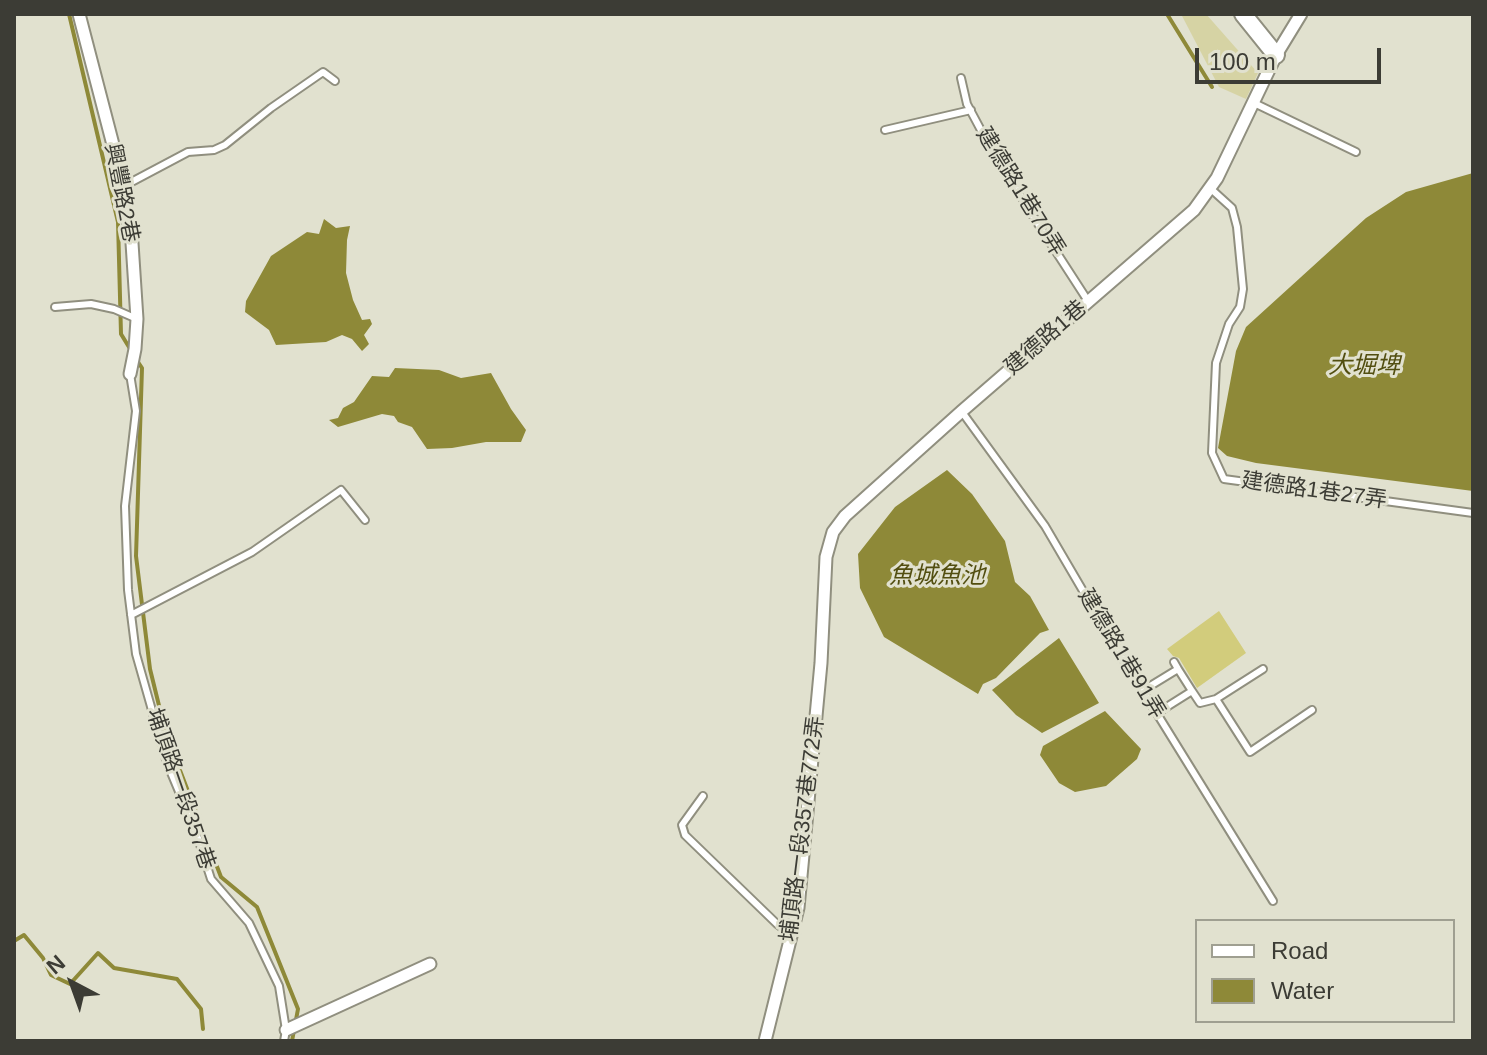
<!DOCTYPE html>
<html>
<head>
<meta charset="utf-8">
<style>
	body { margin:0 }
	#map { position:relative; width:1487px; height:1055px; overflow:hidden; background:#e1e1cf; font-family:Arial,sans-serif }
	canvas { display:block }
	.frame { position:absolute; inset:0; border:16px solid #3c3c35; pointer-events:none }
	.legend { position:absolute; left:1195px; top:919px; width:260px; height:104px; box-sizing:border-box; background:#e1e1cf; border:2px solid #9f9f91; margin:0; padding:10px 14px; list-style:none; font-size:24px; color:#3c3c35 }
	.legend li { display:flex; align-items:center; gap:16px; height:40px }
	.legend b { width:40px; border:2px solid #9f9f91 }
	.north { position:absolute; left:32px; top:943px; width:80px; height:80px; -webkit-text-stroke:6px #e1e1cf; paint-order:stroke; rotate:319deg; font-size:22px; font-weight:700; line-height:32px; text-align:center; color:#3c3c35 }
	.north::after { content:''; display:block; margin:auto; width:28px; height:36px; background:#3c3c35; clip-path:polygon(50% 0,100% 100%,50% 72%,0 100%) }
	.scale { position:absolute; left:1195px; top:48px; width:186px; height:36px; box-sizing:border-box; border:4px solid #3c3c35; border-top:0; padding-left:10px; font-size:24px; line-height:28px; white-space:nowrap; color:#3c3c35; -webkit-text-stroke:6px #e1e1cf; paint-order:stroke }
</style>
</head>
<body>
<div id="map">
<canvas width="1487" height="1055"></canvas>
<div class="frame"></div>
<ul class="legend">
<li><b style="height:10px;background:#fff"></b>Road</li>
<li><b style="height:22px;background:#8e8938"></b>Water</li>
</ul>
<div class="north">N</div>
<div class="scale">100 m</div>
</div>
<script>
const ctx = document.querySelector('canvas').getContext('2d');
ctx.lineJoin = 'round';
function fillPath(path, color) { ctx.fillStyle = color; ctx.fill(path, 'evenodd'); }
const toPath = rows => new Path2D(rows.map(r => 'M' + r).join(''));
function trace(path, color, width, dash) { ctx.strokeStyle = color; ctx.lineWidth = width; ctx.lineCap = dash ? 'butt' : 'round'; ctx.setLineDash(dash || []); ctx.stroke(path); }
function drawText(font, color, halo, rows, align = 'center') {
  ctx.font = font + ' Arial,"Noto Sans TC",sans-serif'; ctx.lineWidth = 6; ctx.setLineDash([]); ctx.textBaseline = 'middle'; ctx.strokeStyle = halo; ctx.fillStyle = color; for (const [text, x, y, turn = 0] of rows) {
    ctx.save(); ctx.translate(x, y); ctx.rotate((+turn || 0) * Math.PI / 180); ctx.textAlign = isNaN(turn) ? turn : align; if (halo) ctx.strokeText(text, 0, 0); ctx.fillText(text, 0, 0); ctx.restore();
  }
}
const green = toPath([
	[1181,14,1206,14,1258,73,1246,99,1219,87]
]);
const water = toPath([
	[1473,173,1473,491,1256,463,1227,456,1218,448,1236,351,1246,327,1366,218,1406,192],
	[324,219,336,228,350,226,347,240,346,273,353,300,362,320,370,319,372,324,364,335,369,344,362,351,352,339,342,335,326,342,276,345,269,330,245,312,246,301,271,256,307,232,319,234],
	[395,368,439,370,461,378,491,373,511,409,526,430,521,442,486,442,452,448,427,449,412,427,398,422,394,416,382,414,338,427,329,420,338,418,343,408,354,402,372,376,389,377],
	[947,470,972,494,1005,541,1015,582,1030,596,1049,630,1040,633,996,678,983,684,978,694,884,637,860,588,858,554,895,507],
	[1059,638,1099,703,1042,733,1016,715,992,690],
	[1105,711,1141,749,1137,759,1106,786,1075,792,1059,783,1040,755,1043,746]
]);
const stream = toPath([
	[69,14,118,222,121,334,132,352],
	[1167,14,1212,87],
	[136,359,142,368,136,556,150,669,166,734,221,877,257,907,298,1009,292,1041],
	[14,941,24,935,43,958,51,975,70,984,98,953,114,968,177,979,201,1009,203,1029]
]);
const building = toPath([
	[1219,611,1246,653,1197,688,1179,658,1173,656,1167,649]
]);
const lane = toPath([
	[961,78,967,104,983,134,1031,213,1088,301],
	[1252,102,1356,152],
	[885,130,971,110],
	[122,187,188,152,214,150,225,145,271,108,323,72,335,81],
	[1210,188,1232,208,1237,227,1243,289,1240,307,1229,324,1216,363,1212,453,1224,479,1473,513],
	[55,307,91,304,114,309,137,319],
	[130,374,136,411,125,506,128,590,136,654,167,763,196,832,211,879,249,923,279,986,286,1030,284,1041],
	[962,412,1045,526,1117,649,1273,901],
	[131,615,252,552,341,490,365,520],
	[1178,669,1192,691],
	[1142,691,1178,669,1174,662],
	[1216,699,1250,752,1312,710],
	[1157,713,1192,691,1200,703,1216,699,1263,669],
	[703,796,682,825,685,835,777,924,792,935]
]);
const street = toPath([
	[79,14,118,164,132,243,137,319,135,349,130,374],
	[286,1030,430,964],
	[765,1041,798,908,821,663,826,557,833,532,845,516,962,411,1194,210,1217,178,1276,55,1301,14]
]);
const secondary = toPath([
	[1243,14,1276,55]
]);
const streetNames = [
	["建德路1巷70弄",1020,192,58],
	["興豐路2巷",121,193,79],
	["建德路1巷",1046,338,-41],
	["建德路1巷27弄",1314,491,8],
	["建德路1巷91弄",1121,654,59],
	["埔頂路一段357巷",180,789,71],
	["埔頂路一段357巷772弄",803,829,-83]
];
const waterNames = [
	["大堀埤",1364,366],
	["魚城魚池",937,576]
];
fillPath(green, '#d6d3a4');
fillPath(water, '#8e8938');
trace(stream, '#8e8938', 4);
fillPath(building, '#d2cc7c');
trace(lane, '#908f7f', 10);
trace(street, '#908f7f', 15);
trace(secondary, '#908f7f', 20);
trace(lane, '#fff', 6);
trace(street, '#fff', 11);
trace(secondary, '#fff', 16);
drawText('22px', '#3c3c35', '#e1e1cf', streetNames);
drawText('italic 24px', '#524e10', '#e1e1cf', waterNames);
</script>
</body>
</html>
